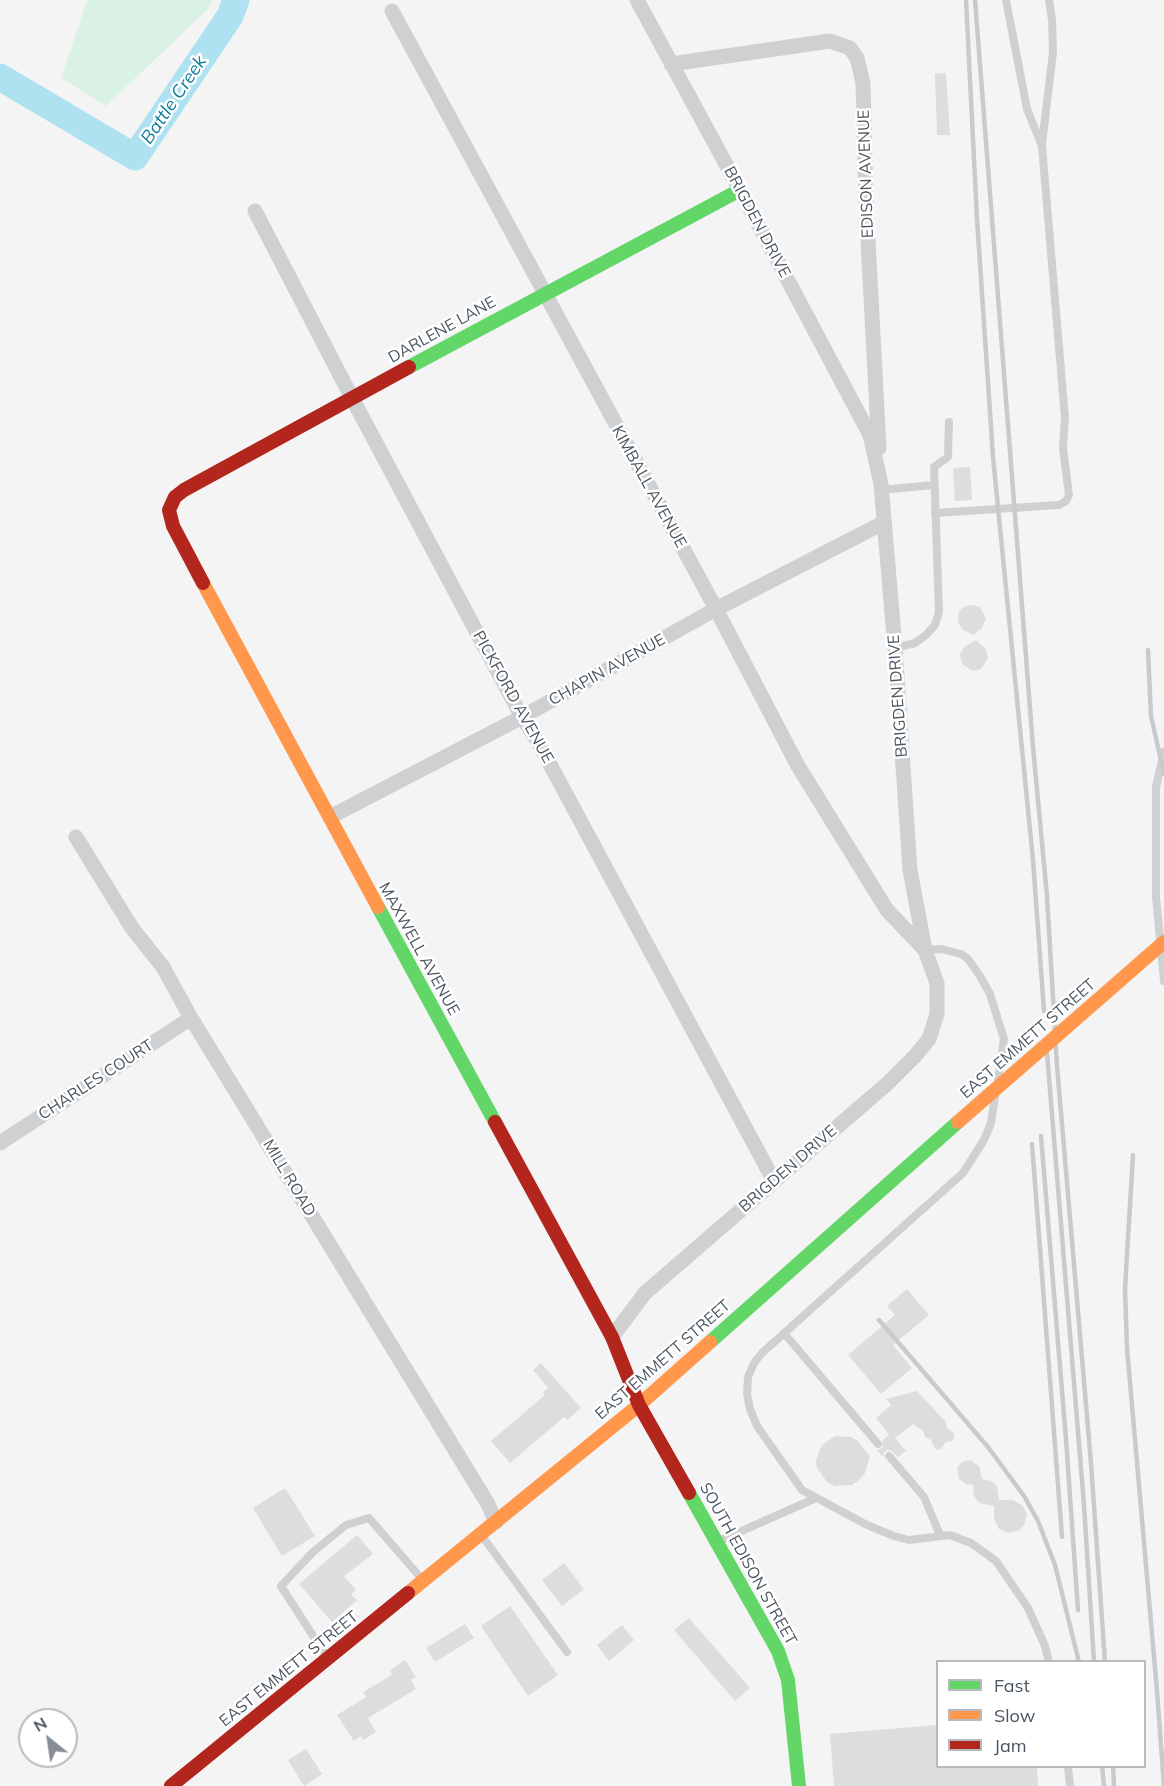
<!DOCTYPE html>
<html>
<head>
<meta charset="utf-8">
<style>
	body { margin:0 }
	#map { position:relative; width:1164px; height:1786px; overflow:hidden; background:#f4f4f4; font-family:Mulish,sans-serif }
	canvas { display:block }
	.legend { position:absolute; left:936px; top:1660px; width:210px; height:108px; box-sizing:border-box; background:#fff; border:2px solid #b7bbc0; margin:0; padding:8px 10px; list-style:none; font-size:18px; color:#4a5661 }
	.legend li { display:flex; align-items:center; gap:12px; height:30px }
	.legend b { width:30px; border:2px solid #b7bbc0 }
	.north { position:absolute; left:18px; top:1708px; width:60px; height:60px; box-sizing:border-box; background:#fff; border:2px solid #b7bbc0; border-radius:50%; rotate:330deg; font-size:16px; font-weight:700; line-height:24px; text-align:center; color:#4a5661 }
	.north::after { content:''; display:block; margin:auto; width:21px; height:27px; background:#868d94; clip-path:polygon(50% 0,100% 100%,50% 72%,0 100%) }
</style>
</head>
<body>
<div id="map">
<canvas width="1164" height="1786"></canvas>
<ul class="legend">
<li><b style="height:8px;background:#63d668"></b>Fast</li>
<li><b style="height:8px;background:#ff974d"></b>Slow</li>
<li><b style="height:8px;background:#b3261e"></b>Jam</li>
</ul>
<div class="north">N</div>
</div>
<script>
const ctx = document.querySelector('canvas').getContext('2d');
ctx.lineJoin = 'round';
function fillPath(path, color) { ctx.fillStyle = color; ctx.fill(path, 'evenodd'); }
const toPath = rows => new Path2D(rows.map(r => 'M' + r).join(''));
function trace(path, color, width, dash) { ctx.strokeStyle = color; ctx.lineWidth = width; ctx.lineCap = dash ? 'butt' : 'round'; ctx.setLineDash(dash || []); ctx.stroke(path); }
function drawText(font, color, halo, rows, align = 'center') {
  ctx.font = font + ' Mulish,sans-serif'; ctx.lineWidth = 5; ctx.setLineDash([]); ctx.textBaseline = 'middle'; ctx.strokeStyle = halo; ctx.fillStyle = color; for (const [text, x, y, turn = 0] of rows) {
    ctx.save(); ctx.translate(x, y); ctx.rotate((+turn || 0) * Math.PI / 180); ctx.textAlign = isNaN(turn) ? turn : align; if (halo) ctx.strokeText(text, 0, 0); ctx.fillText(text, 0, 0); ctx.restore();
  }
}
const green = toPath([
	[87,0,213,0,207,10,106,106,61,78]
]);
const river = toPath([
	[0,77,135,157,230,16,236,0]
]);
const building = toPath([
	[946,73,950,135,937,135,935,74],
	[970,467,972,500,955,501,953,468],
	[970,605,980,607,986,619,982,628,973,635,962,629,958,622,959,612,962,608],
	[976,640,986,649,988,658,981,669,973,671,962,664,960,655,964,647],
	[907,1289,929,1315,893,1345,912,1368,881,1394,848,1355,895,1315,887,1306],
	[541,1363,581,1408,567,1420,564,1417,510,1463,491,1441,545,1395,543,1392,548,1388,533,1370],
	[917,1391,945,1421,948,1429,954,1433,954,1438,952,1441,946,1442,941,1449,937,1450,934,1447,931,1440,925,1437,923,1431,913,1424,895,1438,906,1451,898,1457,892,1451,887,1450,884,1453,883,1457,877,1450,882,1448,883,1440,889,1435,876,1418,891,1405,886,1399],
	[835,1436,851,1437,858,1441,870,1456,865,1473,859,1480,852,1485,835,1486,827,1482,817,1468,816,1460,822,1445],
	[970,1460,979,1466,982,1479,991,1481,997,1486,999,1500,1013,1500,1022,1505,1027,1514,1024,1525,1020,1530,1009,1533,999,1529,994,1519,994,1506,979,1503,974,1496,973,1485,966,1484,959,1479,957,1468,962,1462],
	[285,1488,315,1536,282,1556,253,1508],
	[357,1535,373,1554,344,1576,356,1590,351,1594,357,1600,332,1622,299,1584],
	[564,1563,584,1589,562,1606,542,1580],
	[510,1606,558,1675,528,1696,481,1626],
	[689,1618,750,1688,735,1701,674,1630],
	[465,1624,474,1638,435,1662,426,1648],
	[622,1625,634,1640,609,1661,597,1645],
	[405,1660,416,1677,411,1680,416,1689,368,1718,376,1732,363,1740,361,1736,354,1741,337,1715,366,1697,363,1692,392,1675,390,1670],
	[938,1725,938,1767,1037,1767,1038,1786,834,1786,830,1734],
	[306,1749,322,1774,304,1786,288,1760]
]);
const lane = toPath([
	[1042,144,1053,52,1052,20,1049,0],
	[881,490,934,485],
	[935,513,1059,505,1066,501,1069,495,1063,448,1065,418,1042,146,1027,109,1006,0],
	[895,648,915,643,926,635,935,625,939,612,934,467,948,457,949,422],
	[1164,752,1156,787,1156,897,1164,981],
	[925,950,942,949,961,954,968,959,980,976,990,994,1004,1039,998,1080],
	[995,1097,991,1123,984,1140,963,1173,762,1353,754,1363,748,1377,747,1394,750,1409,757,1426,802,1490,867,1525,894,1536,909,1540,950,1535,971,1543,996,1561,1028,1608,1045,1646,1049,1662],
	[784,1333,878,1444],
	[889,1456,924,1497,940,1535],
	[482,1536,567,1652],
	[719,1541,816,1498],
	[326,1656,281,1586,313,1552,346,1525,369,1518,421,1578],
	[1068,1766,1070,1786]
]);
const street = toPath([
	[392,11,716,609,798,766,887,910,925,950],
	[671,64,830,41,850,48,857,58,863,83,866,203,879,448],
	[255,211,352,398,522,717,538,742,774,1181],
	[330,817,522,717,716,609,883,523],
	[76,837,132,928,163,967,191,1018,488,1504,496,1522],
	[0,1143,191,1018],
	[612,1337,645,1293,888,1083,915,1056,929,1039,937,1014,937,983,925,950,910,870,895,648,881,484,870,435,740,190,637,0]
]);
const fast = toPath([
	[409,367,740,190],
	[378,907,495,1122],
	[710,1342,958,1122],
	[689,1493,778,1651,788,1680,799,1786]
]);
const slow = toPath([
	[203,583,378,907],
	[408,1593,639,1405,710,1342]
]);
const jam = toPath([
	[203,583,173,526,169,510,175,497,184,490,409,367],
	[495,1122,612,1337,639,1405,689,1493],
	[171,1786,408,1593]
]);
const rail = toPath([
	[966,0,977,219,993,457,1033,860,1044,1011],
	[975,0,1033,747,1047,896,1057,1066,1091,1463,1105,1662],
	[1148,650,1151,716,1164,774],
	[1047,1053,1084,1505,1094,1662],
	[1041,1136,1066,1439,1078,1610],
	[1032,1144,1062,1537],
	[1133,1155,1125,1289,1127,1348,1157,1691,1164,1786],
	[879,1320,988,1447,1024,1496,1038,1521,1055,1565,1079,1662],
	[1102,1766,1104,1786],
	[1113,1766,1114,1786]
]);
const slowBridge = toPath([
	[958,1122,1164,942]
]);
const streetNames = [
	["EDISON AVENUE",866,174,-92],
	["BRIGDEN DRIVE",757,222,62],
	["DARLENE LANE",442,330,-29],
	["KIMBALL AVENUE",649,487,61],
	["CHAPIN AVENUE",607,670,-29],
	["BRIGDEN DRIVE",898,696,-94],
	["PICKFORD AVENUE",513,697,61],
	["MAXWELL AVENUE",419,949,61],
	["EAST EMMETT STREET",1028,1039,-41],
	["CHARLES COURT",96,1080,-33],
	["BRIGDEN DRIVE",788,1169,-41],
	["MILL ROAD",289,1178,59],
	["EAST EMMETT STREET",663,1360,-41],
	["SOUTH EDISON STREET",748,1564,61],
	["EAST EMMETT STREET",289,1669,-39]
];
const waterNames = [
	["Battle Creek",174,100,-56]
];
fillPath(green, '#d9f2e3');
trace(river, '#aee2f0', 27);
fillPath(building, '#ddddde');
trace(lane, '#ced0d2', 8);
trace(street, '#ced0d2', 15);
trace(fast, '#63d668', 14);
trace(slow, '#ff974d', 14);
trace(jam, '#b3261e', 14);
trace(rail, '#c9cacc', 4.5);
trace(slowBridge, '#ff974d', 14);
drawText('16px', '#4a5661', '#fff', streetNames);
drawText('italic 18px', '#0c7c9b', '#fff', waterNames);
</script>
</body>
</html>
